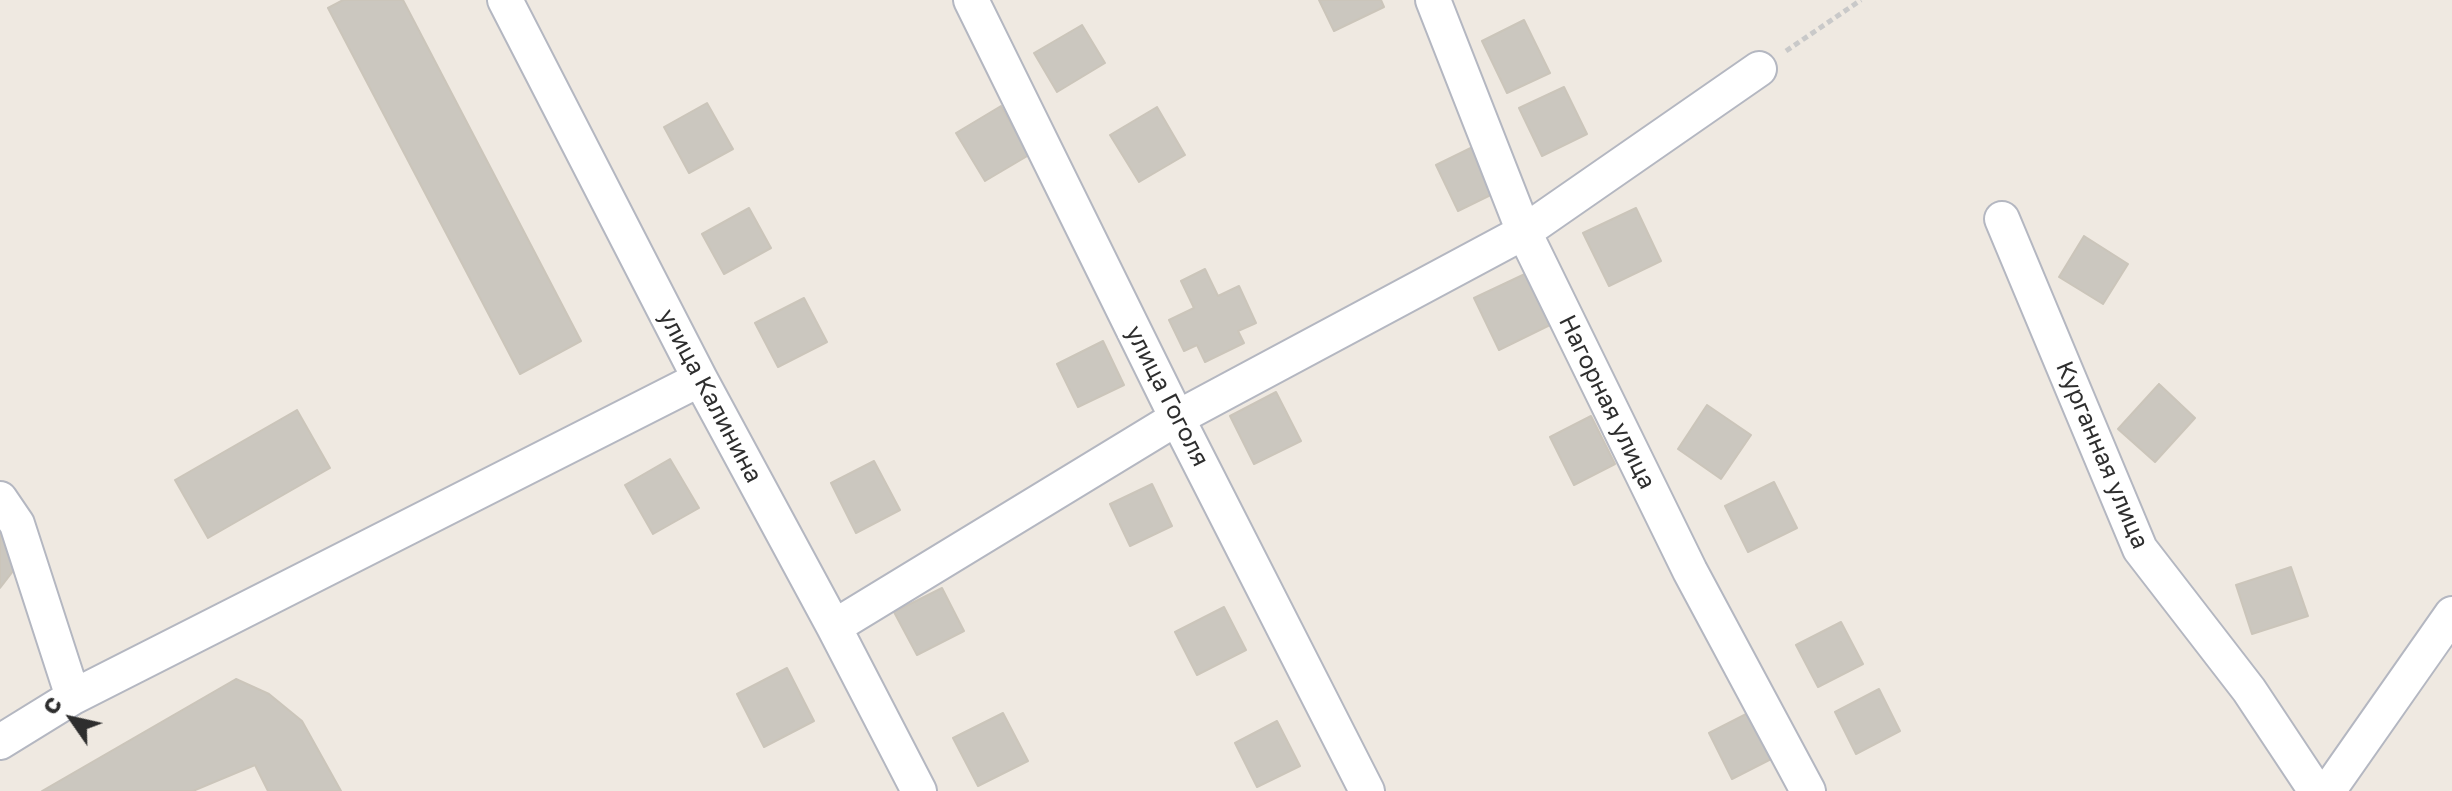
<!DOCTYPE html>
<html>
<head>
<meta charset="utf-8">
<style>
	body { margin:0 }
	#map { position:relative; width:2452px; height:791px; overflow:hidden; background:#efe9e1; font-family:"Golos Text",sans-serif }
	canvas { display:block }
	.north { position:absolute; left:32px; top:679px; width:80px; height:80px; -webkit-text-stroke:6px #fff; paint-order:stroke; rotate:304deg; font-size:22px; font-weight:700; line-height:32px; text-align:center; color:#2e2e2e }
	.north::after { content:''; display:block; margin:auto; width:28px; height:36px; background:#2e2e2e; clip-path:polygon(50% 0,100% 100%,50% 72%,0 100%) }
</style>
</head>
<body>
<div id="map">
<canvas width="2452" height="791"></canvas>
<div class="north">С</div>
</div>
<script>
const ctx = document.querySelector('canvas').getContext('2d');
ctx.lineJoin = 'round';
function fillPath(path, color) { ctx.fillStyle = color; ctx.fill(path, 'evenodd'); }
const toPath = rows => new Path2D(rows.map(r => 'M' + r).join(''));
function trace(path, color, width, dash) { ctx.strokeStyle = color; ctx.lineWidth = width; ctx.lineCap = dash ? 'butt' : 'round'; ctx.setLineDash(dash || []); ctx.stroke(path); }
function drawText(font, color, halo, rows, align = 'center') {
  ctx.font = font + ' "Golos Text",sans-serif'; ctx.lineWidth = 8; ctx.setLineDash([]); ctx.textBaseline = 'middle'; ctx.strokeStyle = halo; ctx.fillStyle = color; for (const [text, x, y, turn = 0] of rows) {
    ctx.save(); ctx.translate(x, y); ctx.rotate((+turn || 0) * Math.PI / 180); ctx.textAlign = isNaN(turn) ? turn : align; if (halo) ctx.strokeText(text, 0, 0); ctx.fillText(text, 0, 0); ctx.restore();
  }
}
const building = toPath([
	[343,0,403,0,581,341,520,374,328,8,343,0],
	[1319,0,1381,0,1384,7,1334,31,1319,0],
	[1524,20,1550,73,1507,93,1482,41,1524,20],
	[1082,25,1105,63,1057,92,1034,53,1082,25],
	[1564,87,1587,134,1542,156,1519,108,1564,87],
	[707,103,733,149,689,173,664,127,707,103],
	[1001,106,1029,155,985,181,956,133,1001,106],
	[1157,107,1185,155,1139,182,1110,135,1157,107],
	[1485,141,1507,187,1458,211,1436,165,1485,141],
	[749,208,771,248,724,274,702,234,749,208],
	[1636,208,1661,261,1609,286,1583,233,1636,208],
	[2084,236,2128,264,2103,304,2059,277,2084,236],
	[1205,269,1218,296,1239,286,1256,323,1238,331,1244,343,1205,362,1197,345,1184,351,1169,320,1194,308,1181,281,1205,269],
	[1527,273,1552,324,1499,350,1474,298,1527,273],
	[804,298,827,342,778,367,755,323,804,298],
	[1103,341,1124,385,1078,407,1057,364,1103,341],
	[2159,384,2195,418,2155,462,2118,429,2159,384],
	[1276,392,1301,441,1254,464,1230,416,1276,392],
	[1707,405,1751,435,1721,479,1678,449,1707,405],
	[297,410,330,468,208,538,175,480,297,410],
	[1591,416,1615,464,1574,485,1550,437,1591,416],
	[670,459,699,508,653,534,625,485,670,459],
	[874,461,900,510,856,533,831,483,874,461],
	[1774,482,1797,528,1748,552,1725,506,1774,482],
	[1152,484,1172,526,1130,546,1110,504,1152,484],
	[0,529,27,553,0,588,0,529],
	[2291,567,2308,616,2252,634,2236,585,2291,567],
	[942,588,964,631,917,655,894,612,942,588],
	[1224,607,1246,650,1197,675,1175,632,1224,607],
	[1841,622,1863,664,1818,687,1796,645,1841,622],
	[787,668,814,721,764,747,737,694,787,668],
	[236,679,269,694,302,721,341,791,268,791,255,765,193,791,42,791,236,679],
	[1879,689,1900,731,1856,754,1835,712,1879,689],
	[1756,709,1779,755,1732,779,1709,733,1756,709],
	[1003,713,1028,761,978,786,953,738,1003,713],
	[1277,721,1300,766,1257,787,1235,743,1277,721]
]);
const path = toPath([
	[1786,51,1861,0]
]);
const minor = toPath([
	[505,0,700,379,834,627,919,791],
	[971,0,1177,418,1367,791],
	[1433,0,1524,232,1690,571,1808,791],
	[2002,219,2140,549,2249,690,2316,791],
	[0,499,17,524,73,697],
	[834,627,1177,418,1524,232,1759,69],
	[0,742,73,697,700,379],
	[2328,791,2452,614]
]);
const streetNames = [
	["улица Калинина",710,396,62],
	["улица Гоголя",1167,396,63],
	["Нагорная улица",1607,402,64],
	["Курганная улица",2102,455,67]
];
fillPath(building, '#cbc7bf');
trace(building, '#cbc5ba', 2);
trace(minor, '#b4b7c1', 38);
trace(path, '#c9c9c9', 5, [6, 4]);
trace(minor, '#fff', 34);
drawText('24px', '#2e2e2e', '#fff', streetNames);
</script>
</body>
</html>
